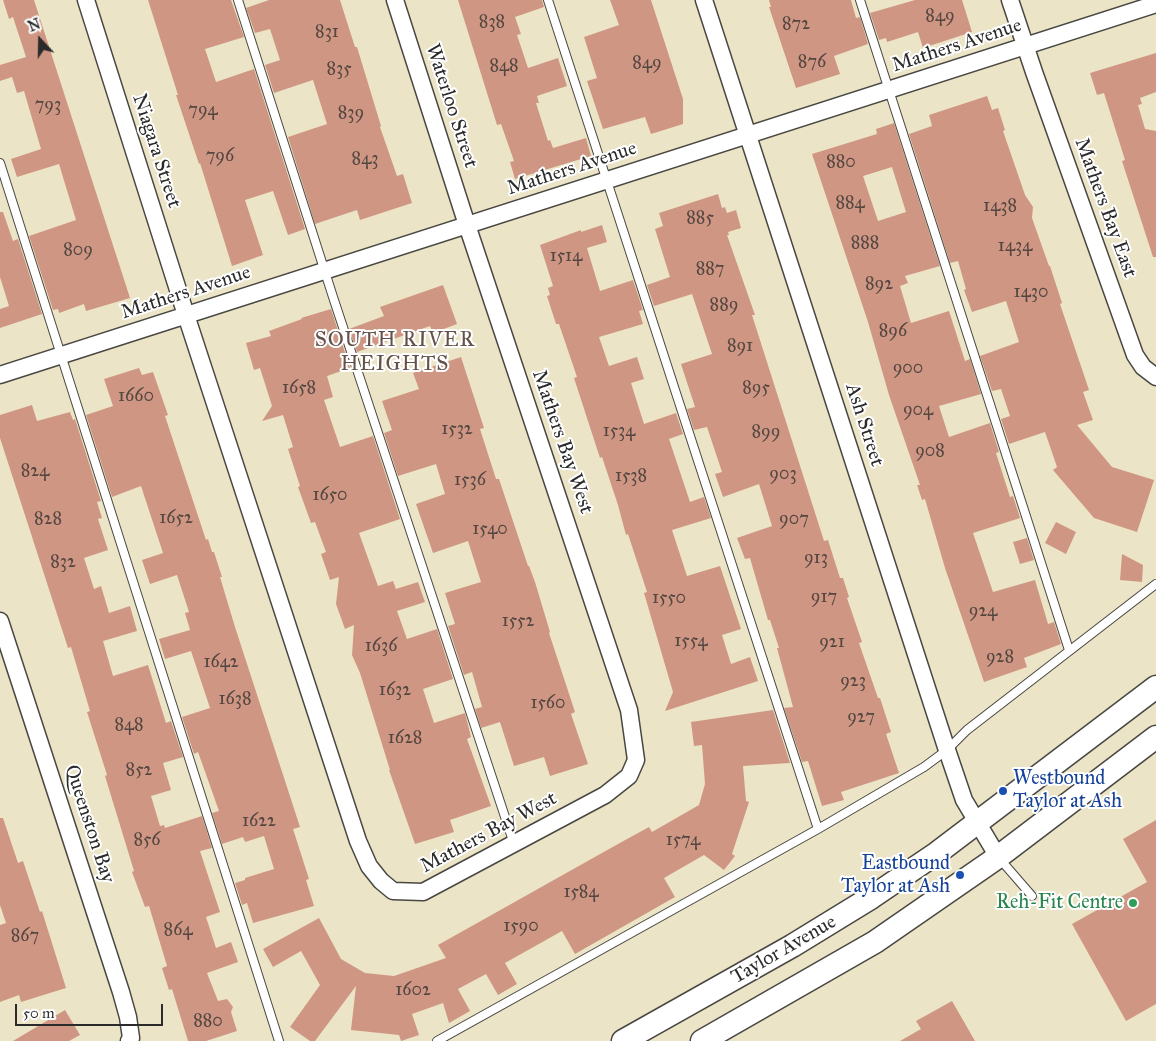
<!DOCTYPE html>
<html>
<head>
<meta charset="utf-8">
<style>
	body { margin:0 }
	#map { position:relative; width:1156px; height:1041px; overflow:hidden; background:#ece4c6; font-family:"IM FELL Great Primer",serif }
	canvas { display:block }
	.north { position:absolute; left:15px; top:15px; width:50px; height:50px; -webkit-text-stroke:4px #fff; paint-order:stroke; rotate:339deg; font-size:14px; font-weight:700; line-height:20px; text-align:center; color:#2b2b2b }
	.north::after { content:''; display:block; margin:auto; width:18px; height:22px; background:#2b2b2b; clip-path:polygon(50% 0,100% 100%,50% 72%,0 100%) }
	.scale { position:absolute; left:15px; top:1004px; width:148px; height:22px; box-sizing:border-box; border:2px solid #2b2b2b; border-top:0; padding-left:6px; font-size:15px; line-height:18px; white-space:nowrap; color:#2b2b2b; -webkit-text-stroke:4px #fff; paint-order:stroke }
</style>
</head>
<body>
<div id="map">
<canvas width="1156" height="1041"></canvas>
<div class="north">N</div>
<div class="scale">50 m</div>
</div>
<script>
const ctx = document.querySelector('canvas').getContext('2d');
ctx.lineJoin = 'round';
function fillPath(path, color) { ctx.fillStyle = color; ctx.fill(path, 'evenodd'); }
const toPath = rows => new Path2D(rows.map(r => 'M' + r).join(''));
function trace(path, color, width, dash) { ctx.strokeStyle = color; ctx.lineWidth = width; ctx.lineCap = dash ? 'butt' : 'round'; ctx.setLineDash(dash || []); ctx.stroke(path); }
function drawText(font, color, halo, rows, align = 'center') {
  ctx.font = font + ' "IM FELL Great Primer",serif'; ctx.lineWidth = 4; ctx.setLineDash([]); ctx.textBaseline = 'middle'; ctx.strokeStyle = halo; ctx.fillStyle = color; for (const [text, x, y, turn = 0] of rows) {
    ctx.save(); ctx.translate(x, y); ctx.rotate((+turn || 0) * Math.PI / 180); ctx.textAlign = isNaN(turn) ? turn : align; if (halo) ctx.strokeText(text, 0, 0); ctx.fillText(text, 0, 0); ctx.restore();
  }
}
const building = toPath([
	[3,0,34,0,130,298,86,311,84,304,59,313,58,309,53,310,29,236,76,220,59,164,17,177,11,159,41,149,24,91,17,93,12,77,0,81,0,65,26,57,13,17,9,19],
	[148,0,231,0,244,37,205,49,216,82,254,69,305,229,288,235,273,191,245,200,263,255,232,266,200,163,199,164,176,95,178,95],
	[269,0,340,0,355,47,357,47,381,126,380,127,397,176,403,174,412,203,360,220,357,210,315,224,288,137,327,124,313,80,274,93,265,65,280,60,270,29,255,33,246,8],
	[458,0,542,0,544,7,515,17,521,34,517,35,528,68,558,58,567,86,537,96,539,103,536,103,548,141,550,140,553,148,586,138,591,156,515,179,510,162,514,161,501,124,497,125],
	[610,0,651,0,683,99,683,124,651,134,645,117,603,129,587,81,597,78,584,37,619,25],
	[769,0,851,0,856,18,860,17,868,44,834,56,840,74,796,88,769,7,771,7],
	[915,0,962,0,972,32,923,48,918,32,887,42,886,38,879,40,870,13],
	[1156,53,1156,92,1140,98,1142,104,1138,105,1145,129,1156,131,1156,257,1153,257,1122,161,1125,160,1104,93,1097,95,1090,73],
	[987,96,992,110,998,108,1005,130,1003,131,1025,195,1033,207,1032,218,1049,266,1050,266,1062,303,1060,304,1089,390,1083,392,1093,420,1077,425,1112,467,1154,480,1137,532,1094,518,1053,470,1057,467,1045,432,1009,444,1001,419,1010,416,1001,389,992,391,980,356,1019,342,1006,301,972,312,964,290,966,289,958,261,950,263,909,134,932,126,929,115],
	[894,123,940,266,905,276,908,283,900,286,911,323,949,311,965,361,970,359,981,394,939,406,949,437,990,423,999,452,996,453,1010,497,1013,496,1020,518,973,533,993,592,1035,580,1048,624,1054,622,1061,644,1024,658,1027,667,984,682,945,568,925,499,922,500,917,485,920,485,889,395,868,322,812,154,877,134,876,129],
	[892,167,906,212,878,221,863,176],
	[718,194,722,208,725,207,727,213,736,210,741,228,728,232,729,235,727,235,755,315,752,315,824,541,828,540,840,578,843,578,849,597,847,598,862,642,859,643,878,698,880,698,891,732,886,734,899,773,841,792,844,800,822,806,808,761,802,762,784,708,793,707,777,648,779,648,770,620,768,620,750,558,745,559,737,538,772,526,759,484,723,497,715,474,722,472,707,427,694,430,687,409,695,407,681,364,712,354,692,294,654,306,647,285,670,277,655,229,663,226,659,213],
	[0,212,3,212,13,241,18,239,42,314,0,328,0,309,9,306,0,277],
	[602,225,607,242,587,248,600,291,633,280,643,310,639,311,643,324,599,337,609,366,637,357,644,379,631,383,644,424,676,413,683,434,669,439,690,502,704,497,711,518,672,530,687,576,720,566,741,629,722,635,731,664,750,657,758,681,665,711,673,692,644,593,647,592,628,534,626,535,618,505,602,457,600,458,574,378,577,377,559,324,556,324,547,296,550,295,548,288,553,286,540,245,581,230,581,232],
	[443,285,457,324,433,333,430,326,357,352,349,329,384,316,380,307],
	[331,309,350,368,327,376,333,397,324,400,340,447,373,436,400,519,359,533,378,586,393,581,396,589,418,582,425,602,397,611,407,639,437,629,453,679,423,689,434,723,465,713,471,737,467,739,491,806,450,820,454,832,415,844,389,770,390,770,360,673,352,655,354,625,345,629,336,604,339,577,330,580,321,554,326,552,315,522,311,523,298,487,300,486,288,449,293,447,283,415,262,421,272,406,260,368,254,370,246,343,271,336,269,331,302,319,301,318],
	[461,357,484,428,480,429,496,479,499,479,528,566,529,566,535,582,550,632,549,633,575,712,571,714,588,764,550,776,544,757,514,766,500,722,481,728,475,709,482,707,472,672,464,675,448,626,455,624,445,593,481,582,468,541,433,553,416,504,445,494,436,464,398,476,384,433,392,430,382,401,419,389,413,373],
	[139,368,142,375,153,372,168,415,165,416,206,540,208,539,212,552,214,552,222,577,220,577,235,627,300,827,293,829,309,879,306,880,314,906,253,923,247,903,242,905,235,883,245,880,245,878,274,869,264,836,245,842,243,837,222,844,212,813,219,811,198,752,194,754,182,717,210,708,191,651,165,659,159,639,190,630,185,613,189,612,177,575,150,584,142,560,163,553,141,486,112,497,86,415,113,406,104,379],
	[32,405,37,421,70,412,73,420,75,419,101,501,97,502,102,518,98,519,108,550,84,558,94,589,101,586,109,613,130,606,137,631,103,641,113,676,148,665,166,723,171,721,183,757,163,763,171,790,151,796,160,826,164,825,165,828,202,816,212,848,200,851,220,912,206,917,216,948,231,942,238,962,207,973,218,1001,227,999,233,1007,231,1012,237,1031,206,1041,188,1041,172,989,169,990,162,968,167,966,149,906,145,907,132,872,134,871,105,776,107,775,87,712,90,711,71,647,68,648,0,438,0,415],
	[1056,522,1076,532,1066,554,1045,543],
	[1027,538,1034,560,1020,564,1013,542],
	[1122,554,1143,565,1142,582,1120,580],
	[773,710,790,763,743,766,746,801,749,802,732,854,735,856,724,870,704,855,664,878,675,897,575,954,562,931,505,963,517,984,498,995,486,974,458,989,470,1011,449,1023,443,1003,412,1014,419,1035,401,1041,399,1035,351,1030,356,986,315,1041,310,1041,290,1027,320,985,301,951,273,967,263,949,319,918,341,959,365,973,394,976,446,958,438,945,618,844,649,827,652,832,699,805,705,784,702,745,694,746,691,722],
	[0,818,3,818,18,863,23,861,40,912,42,911,66,988,21,1002,19,995,0,1002,0,925,6,923,0,905],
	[1156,820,1156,1004,1126,1021,1072,924,1147,882,1123,839],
	[952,1001,975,1041,900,1041,921,1029,916,1021],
	[65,1010,80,1035,69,1041,13,1041]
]);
const service = toPath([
	[238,0,333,297,514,844],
	[548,0,818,829],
	[860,0,1069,650],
	[0,163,279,1041],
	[999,858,1032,896],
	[437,1041,818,829,924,767,947,750,967,730,1156,584]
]);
const minor = toPath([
	[86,0,186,315,358,841,369,866,381,881,393,891,423,892,605,795,629,776,636,760,629,710,467,225,395,0],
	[704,0,947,750,964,800,998,857],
	[1010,0,1034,72,1135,355,1143,367,1156,377],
	[0,375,1156,4],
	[0,621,121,992,128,1017,131,1038,129,1041]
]);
const secondary = toPath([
	[623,1041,792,946,872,897,937,853,1156,687],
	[702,1041,875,942,998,857,1156,737]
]);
const markers = [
	[1003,791,5,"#1a4fb4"],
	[960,875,5,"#1a4fb4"],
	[1133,903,5,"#2e9e5b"]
];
const numberNames = [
	["849",940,17],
	["838",492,23],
	["872",796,25],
	["831",327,33],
	["876",812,63],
	["849",647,64],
	["848",504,67],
	["835",339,70],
	["793",48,106],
	["794",203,111],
	["839",351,114],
	["796",220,157],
	["843",365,160],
	["880",841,163],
	["884",850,204],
	["1438",1000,207],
	["885",700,219],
	["888",865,244],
	["1434",1015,247],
	["809",78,251],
	["1514",566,257],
	["887",710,270],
	["892",879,285],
	["1430",1031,293],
	["889",724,306],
	["896",893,332],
	["891",740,347],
	["900",908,369],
	["1658",299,389],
	["895",756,389],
	["1660",136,397],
	["904",918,411],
	["1532",457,430],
	["1534",619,432],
	["899",766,433],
	["908",930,452],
	["824",35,472],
	["903",783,475],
	["1538",631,477],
	["1536",470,481],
	["1650",330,496],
	["1652",176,519],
	["828",48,520],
	["907",794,520],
	["1540",490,530],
	["913",816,559],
	["832",63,563],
	["917",824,598],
	["1550",669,599],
	["924",983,612],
	["1552",518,622],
	["1554",691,642],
	["921",832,643],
	["1636",381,647],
	["928",1000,658],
	["1642",221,663],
	["923",853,682],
	["1632",395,691],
	["1638",235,700],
	["1560",548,704],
	["927",861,718],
	["848",129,726],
	["1628",405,739],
	["852",139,771],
	["1622",259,822],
	["856",147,841],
	["1574",683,841],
	["1584",581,893],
	["1590",521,927],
	["864",178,931],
	["867",25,937],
	["1602",413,991],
	["880",208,1022]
];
const streetNames = [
	["Mathers Avenue",957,46,-18],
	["Waterloo Street",451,106,72],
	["Niagara Street",156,151,72],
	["Mathers Avenue",572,169,-18],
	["Mathers Bay East",1105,208,70],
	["Mathers Avenue",186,293,-18],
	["Ash Street",864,425,72],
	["Mathers Bay West",562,442,71],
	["Queenston Bay",89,824,72],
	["Mathers Bay West",489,833,-28],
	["Taylor Avenue",784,950,-30]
];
const transitNames = [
	["Westbound",1013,779],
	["Taylor at Ash",1013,802],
	["Eastbound",950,864,"right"],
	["Taylor at Ash",950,887,"right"]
];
const leisureNames = [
	["Reh-Fit Centre",1123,903]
];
const neighbourhoodNames = [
	["SOUTH RIVER",395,341],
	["HEIGHTS",395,365]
];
fillPath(building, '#cf9783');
trace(service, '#484742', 10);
trace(minor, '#484742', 19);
trace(secondary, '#484742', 25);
trace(service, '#fff', 8);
trace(minor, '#fff', 16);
trace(secondary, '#fff', 22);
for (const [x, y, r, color] of markers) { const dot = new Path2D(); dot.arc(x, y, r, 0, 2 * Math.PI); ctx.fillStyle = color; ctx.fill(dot); trace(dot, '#fff', 2); }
drawText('18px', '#544641', null, numberNames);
drawText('20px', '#2b2b2b', '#fff', streetNames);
drawText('20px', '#164399', '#fff', transitNames, 'left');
drawText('20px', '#27864d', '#fff', leisureNames, 'right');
ctx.letterSpacing = '1px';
drawText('21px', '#64514a', '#fff', neighbourhoodNames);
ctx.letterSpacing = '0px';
</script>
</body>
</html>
